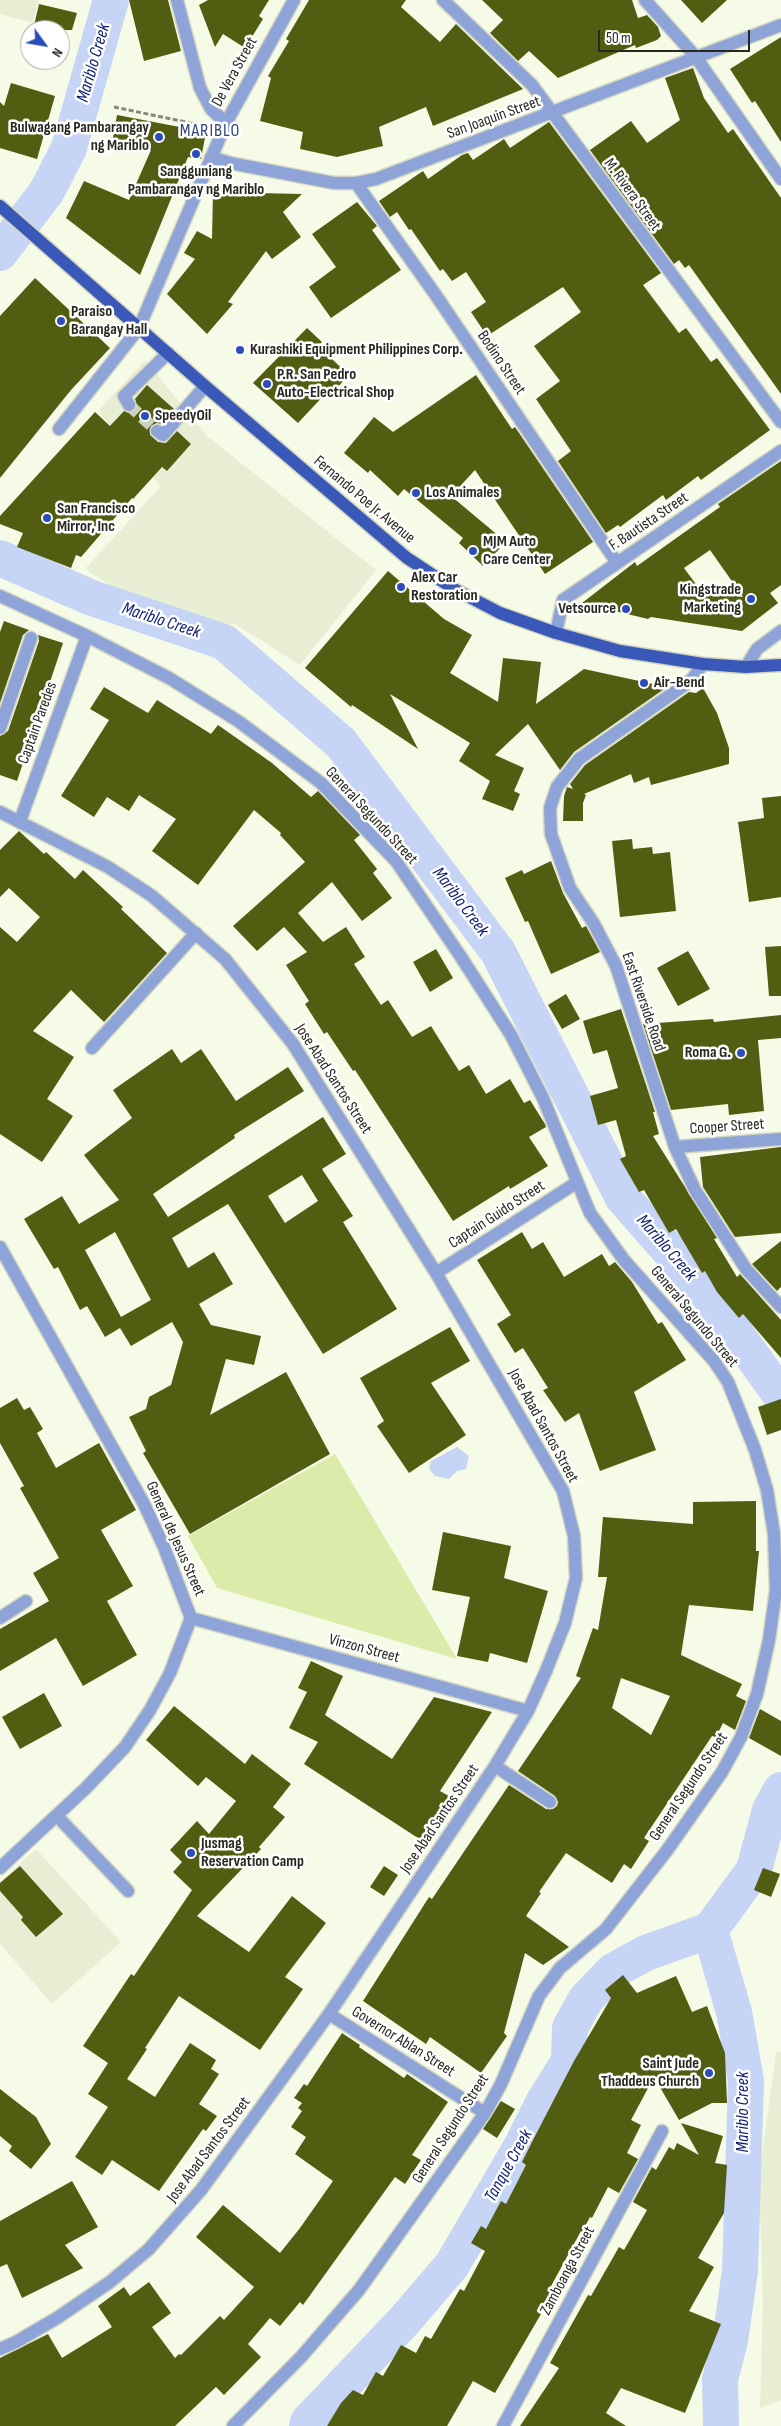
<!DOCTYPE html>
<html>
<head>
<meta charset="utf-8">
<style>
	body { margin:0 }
	#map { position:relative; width:781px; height:2426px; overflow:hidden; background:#f6fbe7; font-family:"Sofia Sans Condensed",sans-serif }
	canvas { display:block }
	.north { position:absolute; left:20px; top:20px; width:50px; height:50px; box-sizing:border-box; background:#fff; border:1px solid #a9a9a6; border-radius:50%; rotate:122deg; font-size:14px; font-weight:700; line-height:20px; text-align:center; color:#272921 }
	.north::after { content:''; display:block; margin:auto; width:18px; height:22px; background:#2d4cbc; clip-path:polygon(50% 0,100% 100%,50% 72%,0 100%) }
	.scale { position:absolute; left:598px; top:30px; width:152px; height:22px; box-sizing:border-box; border:2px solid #272921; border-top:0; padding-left:6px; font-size:15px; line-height:18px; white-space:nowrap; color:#272921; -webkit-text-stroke:4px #fff; paint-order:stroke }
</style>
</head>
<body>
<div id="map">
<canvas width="781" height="2426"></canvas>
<div class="north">N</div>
<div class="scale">50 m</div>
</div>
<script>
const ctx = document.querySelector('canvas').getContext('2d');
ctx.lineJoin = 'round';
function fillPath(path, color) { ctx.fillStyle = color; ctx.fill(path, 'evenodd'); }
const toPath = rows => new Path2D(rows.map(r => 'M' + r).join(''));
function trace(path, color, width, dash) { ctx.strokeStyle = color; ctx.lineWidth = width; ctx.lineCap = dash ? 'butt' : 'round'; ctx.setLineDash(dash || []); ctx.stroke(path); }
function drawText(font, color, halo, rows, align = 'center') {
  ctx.font = font + ' "Sofia Sans Condensed",sans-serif'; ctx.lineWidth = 5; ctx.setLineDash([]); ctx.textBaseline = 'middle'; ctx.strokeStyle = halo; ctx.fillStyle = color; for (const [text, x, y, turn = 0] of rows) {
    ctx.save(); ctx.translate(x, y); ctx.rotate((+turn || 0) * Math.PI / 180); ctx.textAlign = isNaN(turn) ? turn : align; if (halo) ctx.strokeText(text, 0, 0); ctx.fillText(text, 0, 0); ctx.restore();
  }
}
const built = toPath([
	[0,0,39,0,33,23,0,14],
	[145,360,207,436,376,570,300,665,235,624,206,626,147,608,85,569,161,486,98,411],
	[36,1849,121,1942,52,2004,0,1944,0,1882],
	[781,2052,781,2400,760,2408,763,2303,759,2178,776,2053]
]);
const green = toPath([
	[335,1454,457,1659,217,1588,188,1536]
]);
const water = toPath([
	[457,1447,469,1456,466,1469,457,1471,449,1479,435,1476,429,1469,431,1461]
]);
const river = toPath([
	[0,253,47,191,69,148,111,0],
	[0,558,92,598,224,642,341,743,498,952,623,1198,709,1296,781,1396],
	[710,1930,734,2012,746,2081,740,2271,730,2341,720,2379,721,2426],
	[710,1930,754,1870,770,1810,781,1790],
	[307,2426,308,2422,404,2321,452,2265,521,2147,543,2103,569,2061,570,2028,586,1999,613,1971,646,1953,710,1930]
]);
const building = toPath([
	[129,0,168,0,181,51,144,61],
	[208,0,269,0,259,16,263,19,245,48,223,34,215,47,199,5],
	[309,0,406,0,401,7,440,42,456,24,523,89,433,126,426,107,379,127,383,146,337,157,300,149,303,132,260,121,271,78,268,76,289,41,286,39],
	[482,0,632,0,638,18,647,15,658,27,661,36,657,40,636,48,635,45,558,78,529,51,518,61,490,33,503,20],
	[681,0,727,0,702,23],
	[39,4,77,13,72,30,33,30],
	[781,37,781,142,755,101,752,103,730,69],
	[693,68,704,98,728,133,733,129,781,198,781,394,689,265,685,268,679,260,674,264,590,150,631,121,647,143,680,120,665,78],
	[11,83,55,96,37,159,0,148,0,102,4,106],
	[117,115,206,132,201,159,188,157,140,275,66,218,84,181,129,200,151,150,112,143],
	[549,122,661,273,643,285,679,333,686,328,711,362,717,358,770,430,701,480,698,476,666,500,663,495,620,527,618,525,606,533,558,461,571,451,536,399,560,381,534,346,581,312,563,287,487,336,471,312,486,302,466,272,452,281,443,269,440,271,411,229,409,230,397,212,390,217,379,201,423,171,428,179,462,155,468,153,473,160,504,139,510,148],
	[213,192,302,194,283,212,301,237,272,259,266,251,228,302,233,304,207,334,167,294,195,259,184,253,197,231,212,239],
	[357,202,377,226,372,230,401,270,331,318,309,287,336,267,312,234],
	[35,278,110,348,71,390,0,478,0,316],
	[307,328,322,342,318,346,349,375,330,395,327,392,298,423,253,383],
	[476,375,512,429,515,427,593,542,545,574,475,470,451,496,506,542,483,566,459,543,463,538,404,489,398,496,370,470,368,473,344,453,374,417,393,432],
	[147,385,174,409,162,424,157,423,151,426,150,435,158,442,166,443,177,431,191,444,167,471,162,467,133,499,132,498,81,557,76,555,71,568,17,547,23,533,0,524,0,516,95,412,110,426,124,411,129,413,136,410,137,405,135,399],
	[781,461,781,585,770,593,778,603,742,631,651,617,648,619,582,603,635,562,637,566,720,507,718,504],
	[710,550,743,597,701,591,684,568],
	[388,571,444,619,472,635,450,673,498,702,503,658,541,662,536,704,584,669,667,687,574,752,560,770,528,724,495,755,524,768,514,791,520,794,513,811,482,799,490,781,459,761,470,743,390,694,418,749,352,705,351,707,305,668],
	[4,621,29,630,23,635,0,703,0,632],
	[38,635,63,643,17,781,0,775,0,736,8,731,39,641],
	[104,687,148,713,157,700,211,734,218,725,272,763,311,797,318,791,360,835,354,840,377,869,373,873,392,898,362,921,332,882,298,913,323,942,346,927,365,957,354,964,381,1005,388,1000,412,1037,431,1026,459,1071,469,1065,486,1094,510,1079,524,1103,530,1100,545,1124,546,1127,529,1137,548,1166,510,1189,509,1186,453,1221,355,1070,353,1071,327,1032,324,1034,305,1004,309,1001,286,965,307,952,284,927,257,951,233,926,305,862,280,835,281,833,254,810,198,885,152,851,176,819,139,795,129,811,107,797,94,817,61,796,109,720,90,709],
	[703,688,717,713,729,748,729,764,651,785,649,777,634,783,631,774,584,794,586,795,583,803,583,821,563,821,564,796,567,787,573,789,570,784,585,765,689,692,696,693],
	[781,796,781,897,749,902,738,822,764,818,762,798],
	[19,831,44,854,46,852,75,879,83,870,123,907,121,909,167,953,104,1022,71,990,33,1031,74,1057,47,1099,73,1116,42,1162,0,1134,0,927,17,942,40,917,9,888,0,897,0,850],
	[632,839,633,849,652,847,653,854,670,852,676,911,620,917,612,841],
	[551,861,563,893,582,928,586,926,600,952,551,974,528,921,525,922,505,878,522,870,524,874],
	[781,946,781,996,769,996,765,947],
	[436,949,453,978,430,992,413,962],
	[688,951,710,989,678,1006,657,968],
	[566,994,580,1019,562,1029,548,1005],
	[621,1009,655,1112,653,1112,659,1134,653,1136,717,1238,714,1239,737,1277,740,1274,781,1320,781,1358,743,1314,739,1318,717,1292,705,1271,702,1273,676,1229,669,1233,644,1190,639,1192,620,1159,626,1156,616,1120,598,1125,590,1096,618,1088,607,1050,593,1054,583,1021],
	[781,1015,781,1038,758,1040,764,1111,729,1115,728,1104,671,1110,643,1024,713,1019,714,1022],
	[172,1049,181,1063,201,1049,236,1101,288,1067,304,1091,234,1135,235,1138,153,1194,168,1217,323,1117,346,1154,322,1169,353,1216,343,1222,397,1309,323,1354,228,1204,172,1238,188,1268,214,1252,233,1284,199,1304,211,1325,261,1336,254,1365,226,1359,210,1415,286,1372,330,1454,190,1534,143,1453,146,1451,129,1417,146,1409,149,1397,171,1385,183,1342,172,1322,131,1346,120,1328,105,1337,87,1306,80,1310,58,1267,54,1269,24,1219,62,1196,79,1224,119,1200,84,1155,132,1118,113,1090],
	[302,1175,318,1201,285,1223,268,1196],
	[115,1232,151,1300,121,1317,85,1250],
	[781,1147,781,1233,735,1237,703,1187,700,1157],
	[522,1232,532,1249,543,1242,564,1277,602,1254,609,1266,615,1262,632,1282,658,1324,662,1322,686,1360,634,1392,656,1450,600,1471,579,1413,565,1422,543,1390,548,1388,523,1348,515,1353,497,1324,511,1315,477,1260],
	[781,1241,781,1287,777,1291,752,1264],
	[450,1327,470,1361,431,1383,466,1435,409,1473,377,1426,384,1421,360,1378],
	[17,1398,24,1410,30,1407,43,1429,37,1433,56,1468,99,1443,136,1510,101,1530,133,1586,107,1601,137,1655,83,1686,56,1638,0,1671,0,1629,49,1601,33,1573,59,1558,20,1488,24,1486,0,1443,0,1408],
	[781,1399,781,1430,767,1435,758,1407],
	[756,1501,756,1551,759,1551,753,1611,689,1605,681,1655,742,1684,736,1696,746,1701,735,1730,723,1723,716,1737,712,1736,644,1838,649,1841,631,1869,624,1864,612,1883,566,1853,539,1892,541,1893,526,1916,569,1947,543,1965,525,1953,504,2033,507,2036,481,2073,430,2037,426,2044,363,2001,429,1897,432,1899,509,1785,546,1809,553,1809,557,1806,558,1802,555,1796,518,1771,581,1678,576,1676,593,1628,598,1630,607,1577,598,1577,603,1517,693,1524,693,1502],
	[621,1678,670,1696,651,1735,612,1708],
	[443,1532,511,1546,504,1578,548,1591,527,1663,490,1653,488,1662,457,1656,470,1597,432,1590],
	[311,1661,343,1676,325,1715,392,1759,434,1697,492,1712,440,1791,449,1796,421,1840,304,1764,318,1742,289,1728,307,1692,298,1688],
	[44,1693,62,1726,20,1749,2,1717],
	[174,1706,245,1764,252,1754,291,1784,273,1807,285,1817,259,1847,261,1849,197,1916,249,1952,292,1896,326,1923,285,1977,303,1989,260,2050,179,1996,145,2048,147,2049,127,2079,155,2097,190,2043,216,2060,211,2069,219,2074,199,2104,217,2116,206,2131,203,2129,159,2191,112,2160,102,2175,75,2157,108,2107,88,2094,108,2063,83,2046,131,1974,134,1976,192,1890,173,1872,182,1862,170,1850,197,1821,209,1834,236,1801,206,1777,198,1786,146,1740],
	[760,1709,781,1721,781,1756,749,1738],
	[20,1866,63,1914,36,1937,21,1920,23,1917,0,1891,0,1883],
	[384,1866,398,1875,384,1896,370,1887],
	[763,1868,780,1874,771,1897,754,1890],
	[623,1975,637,1993,676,1976,692,2012,707,2006,725,2053,727,2103,712,2103,679,2120,654,2077,631,2120,641,2125,627,2153,638,2159,619,2193,608,2187,592,2218,590,2217,582,2232,581,2231,550,2288,552,2289,539,2313,541,2314,495,2393,473,2381,447,2426,327,2426,341,2403,353,2390,363,2395,376,2372,383,2376,401,2345,416,2353,425,2336,431,2339,460,2289,464,2291,485,2251,471,2243,481,2226,486,2229,501,2201,506,2204,526,2165,522,2162,534,2138,574,2061,611,1998,605,1990],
	[342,2033,360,2045,359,2047,404,2078,407,2074,448,2102,412,2155,421,2160,405,2184,395,2177,303,2305,300,2302,280,2326,270,2318,248,2344,261,2357,224,2395,216,2387,175,2426,0,2426,0,2358,48,2334,62,2358,112,2327,98,2306,124,2287,130,2296,149,2282,171,2313,152,2327,175,2358,179,2354,181,2355,220,2316,224,2320,254,2287,196,2237,223,2205,280,2253,300,2228,333,2181,295,2154,306,2137,291,2127,302,2111,298,2108,302,2103,294,2098,304,2084,307,2086],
	[0,2089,36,2117,51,2144,31,2169,9,2151,12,2146,0,2136],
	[501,2101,515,2109,497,2138,483,2129],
	[681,2123,723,2136,715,2163,727,2165,724,2213,698,2258,714,2267,689,2311,721,2324,685,2413,621,2388,606,2413,626,2426,520,2426,559,2368,550,2363,588,2295,591,2296,619,2247,624,2250,647,2210,633,2202,652,2167,656,2170,669,2147,674,2150,677,2143,699,2155],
	[72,2181,98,2227,65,2245,83,2268,22,2298,7,2264,0,2267,0,2221]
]);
const minorTunnel = toPath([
	[129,405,157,431]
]);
const path = toPath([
	[114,107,205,126]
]);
const minor = toPath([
	[177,0,200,88,211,109,226,123],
	[443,0,532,85,781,422],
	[645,0,695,56,781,179],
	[211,157,230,163,334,183,356,183,376,179,781,25],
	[356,183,435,294,617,563],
	[129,405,124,396,168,353],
	[59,429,139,328,226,123,294,0],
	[157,431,163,435,205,386],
	[0,596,87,636,169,678,238,721,321,783,396,861,461,957,511,1035,543,1098,590,1213,624,1260,714,1361,728,1382,755,1450,767,1490,774,1534,776,1590,769,1640,757,1694,741,1737,722,1772,668,1849,606,1929,560,1968,539,1996,501,2084,485,2113,359,2290,301,2357,233,2426],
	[556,633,563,600,781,451],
	[703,664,693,678,686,684,579,759,557,787,550,808,551,834,570,888,594,924,616,966,675,1147,695,1190,746,1269,781,1307],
	[746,667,757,649,781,631],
	[0,728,31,638],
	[0,812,108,867,152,896,225,959,293,1044,436,1273,563,1491,574,1536,576,1578,565,1623,546,1671,528,1711,495,1766,329,2014,201,2190,149,2249,110,2282,57,2318,16,2342,0,2349],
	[20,821,87,636],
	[92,1048,196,933],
	[675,1147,781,1139],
	[0,1247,144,1504,164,1547,191,1618,170,1673,150,1710,125,1747,86,1788,0,1868],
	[436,1273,576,1183],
	[0,1618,26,1601],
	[191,1618,528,1711],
	[495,1766,550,1802],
	[57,1816,128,1891],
	[329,2014,485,2113],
	[503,2426,662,2131]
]);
const major = toPath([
	[0,206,205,386,407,558,454,589,500,613,556,633,620,651,703,664,746,667,781,665]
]);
const markers = [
	[159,137,5,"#2d4cbc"],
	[196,154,5,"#2d4cbc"],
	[61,321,5,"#2d4cbc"],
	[240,350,5,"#2d4cbc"],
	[267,384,5,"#2d4cbc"],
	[145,416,5,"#2d4cbc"],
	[416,493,5,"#2d4cbc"],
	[47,518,5,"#2d4cbc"],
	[473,551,5,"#2d4cbc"],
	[401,587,5,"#2d4cbc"],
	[751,599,5,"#2d4cbc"],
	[626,609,5,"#2d4cbc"],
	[644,683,5,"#2d4cbc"],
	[741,1053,5,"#2d4cbc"],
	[191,1853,5,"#2d4cbc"],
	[709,2073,5,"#2d4cbc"]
];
const streetNames = [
	["De Vera Street",235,72,-61],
	["San Joaquin Street",494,118,-20],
	["M. Rivera Street",632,195,54],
	["Bodino Street",501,363,56],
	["Fernando Poe Jr. Avenue",364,500,40],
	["F. Bautista Street",649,522,-34],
	["Captain Paredes",38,723,-70],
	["General Segundo Street",371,816,47],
	["East Riverside Road",643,1002,71],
	["Jose Abad Santos Street",333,1079,57],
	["Cooper Street",727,1127,-4],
	["Captain Guido Street",497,1215,-33],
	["General Segundo Street",694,1317,50],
	["Jose Abad Santos Street",543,1426,61],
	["General de Jesus Street",175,1539,66],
	["Vinzon Street",364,1649,15],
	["General Segundo Street",689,1787,-56],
	["Jose Abad Santos Street",440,1819,-56],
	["Governor Ablan Street",403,2042,32],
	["General Segundo Street",451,2129,-57],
	["Jose Abad Santos Street",209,2150,-53],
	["Zamboanga Street",568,2271,-62]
];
const poiNames = [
	["Bulwagang Pambarangay",149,128,"right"],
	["ng Mariblo",149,146,"right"],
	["Sangguniang",196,172,"center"],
	["Pambarangay ng Mariblo",196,190,"center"],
	["Paraiso",71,312],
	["Barangay Hall",71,330],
	["Kurashiki Equipment Philippines Corp.",250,350],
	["P.R. San Pedro",277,375],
	["Auto-Electrical Shop",277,393],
	["SpeedyOil",155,416],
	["Los Animales",426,493],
	["San Francisco",57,509],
	["Mirror, Inc",57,527],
	["MJM Auto",483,542],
	["Care Center",483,560],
	["Alex Car",411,578],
	["Restoration",411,596],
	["Kingstrade",741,590,"right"],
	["Marketing",741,608,"right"],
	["Vetsource",616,609,"right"],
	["Air-Bend",654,683],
	["Roma G.",731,1053,"right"],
	["Jusmag",201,1844],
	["Reservation Camp",201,1862],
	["Saint Jude",699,2064,"right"],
	["Thaddeus Church",699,2082,"right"]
];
const waterNames = [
	["Mariblo Creek",94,63,-74],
	["Mariblo Creek",161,621,18],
	["Mariblo Creek",460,902,53],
	["Mariblo Creek",666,1248,49],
	["Mariblo Creek",743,2112,-90],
	["Tanque Creek",509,2166,-61]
];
const neighbourhoodNames = [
	["MARIBLO",210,131]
];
fillPath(built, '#e8eed3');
fillPath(green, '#dceaaa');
fillPath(water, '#c6d4f5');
trace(river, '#c6d4f5', 36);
fillPath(building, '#515d11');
trace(minorTunnel, '#cdd1bf', 12, [12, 6]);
trace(minor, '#d1d5c3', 15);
trace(major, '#d1d5c3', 15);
trace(path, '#85887b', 3, [5, 2.5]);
trace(minor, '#8ea4d9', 12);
trace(major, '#3a58b7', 12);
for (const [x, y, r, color] of markers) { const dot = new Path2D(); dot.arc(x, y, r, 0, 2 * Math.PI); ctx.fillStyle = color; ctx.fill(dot); trace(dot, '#fff', 2); }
drawText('16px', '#272921', '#fff', streetNames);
drawText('bold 16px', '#272921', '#fff', poiNames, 'left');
drawText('italic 18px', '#0d1c76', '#fff', waterNames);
ctx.letterSpacing = '1px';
drawText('18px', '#2e427c', '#fff', neighbourhoodNames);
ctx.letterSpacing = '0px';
</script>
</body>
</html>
